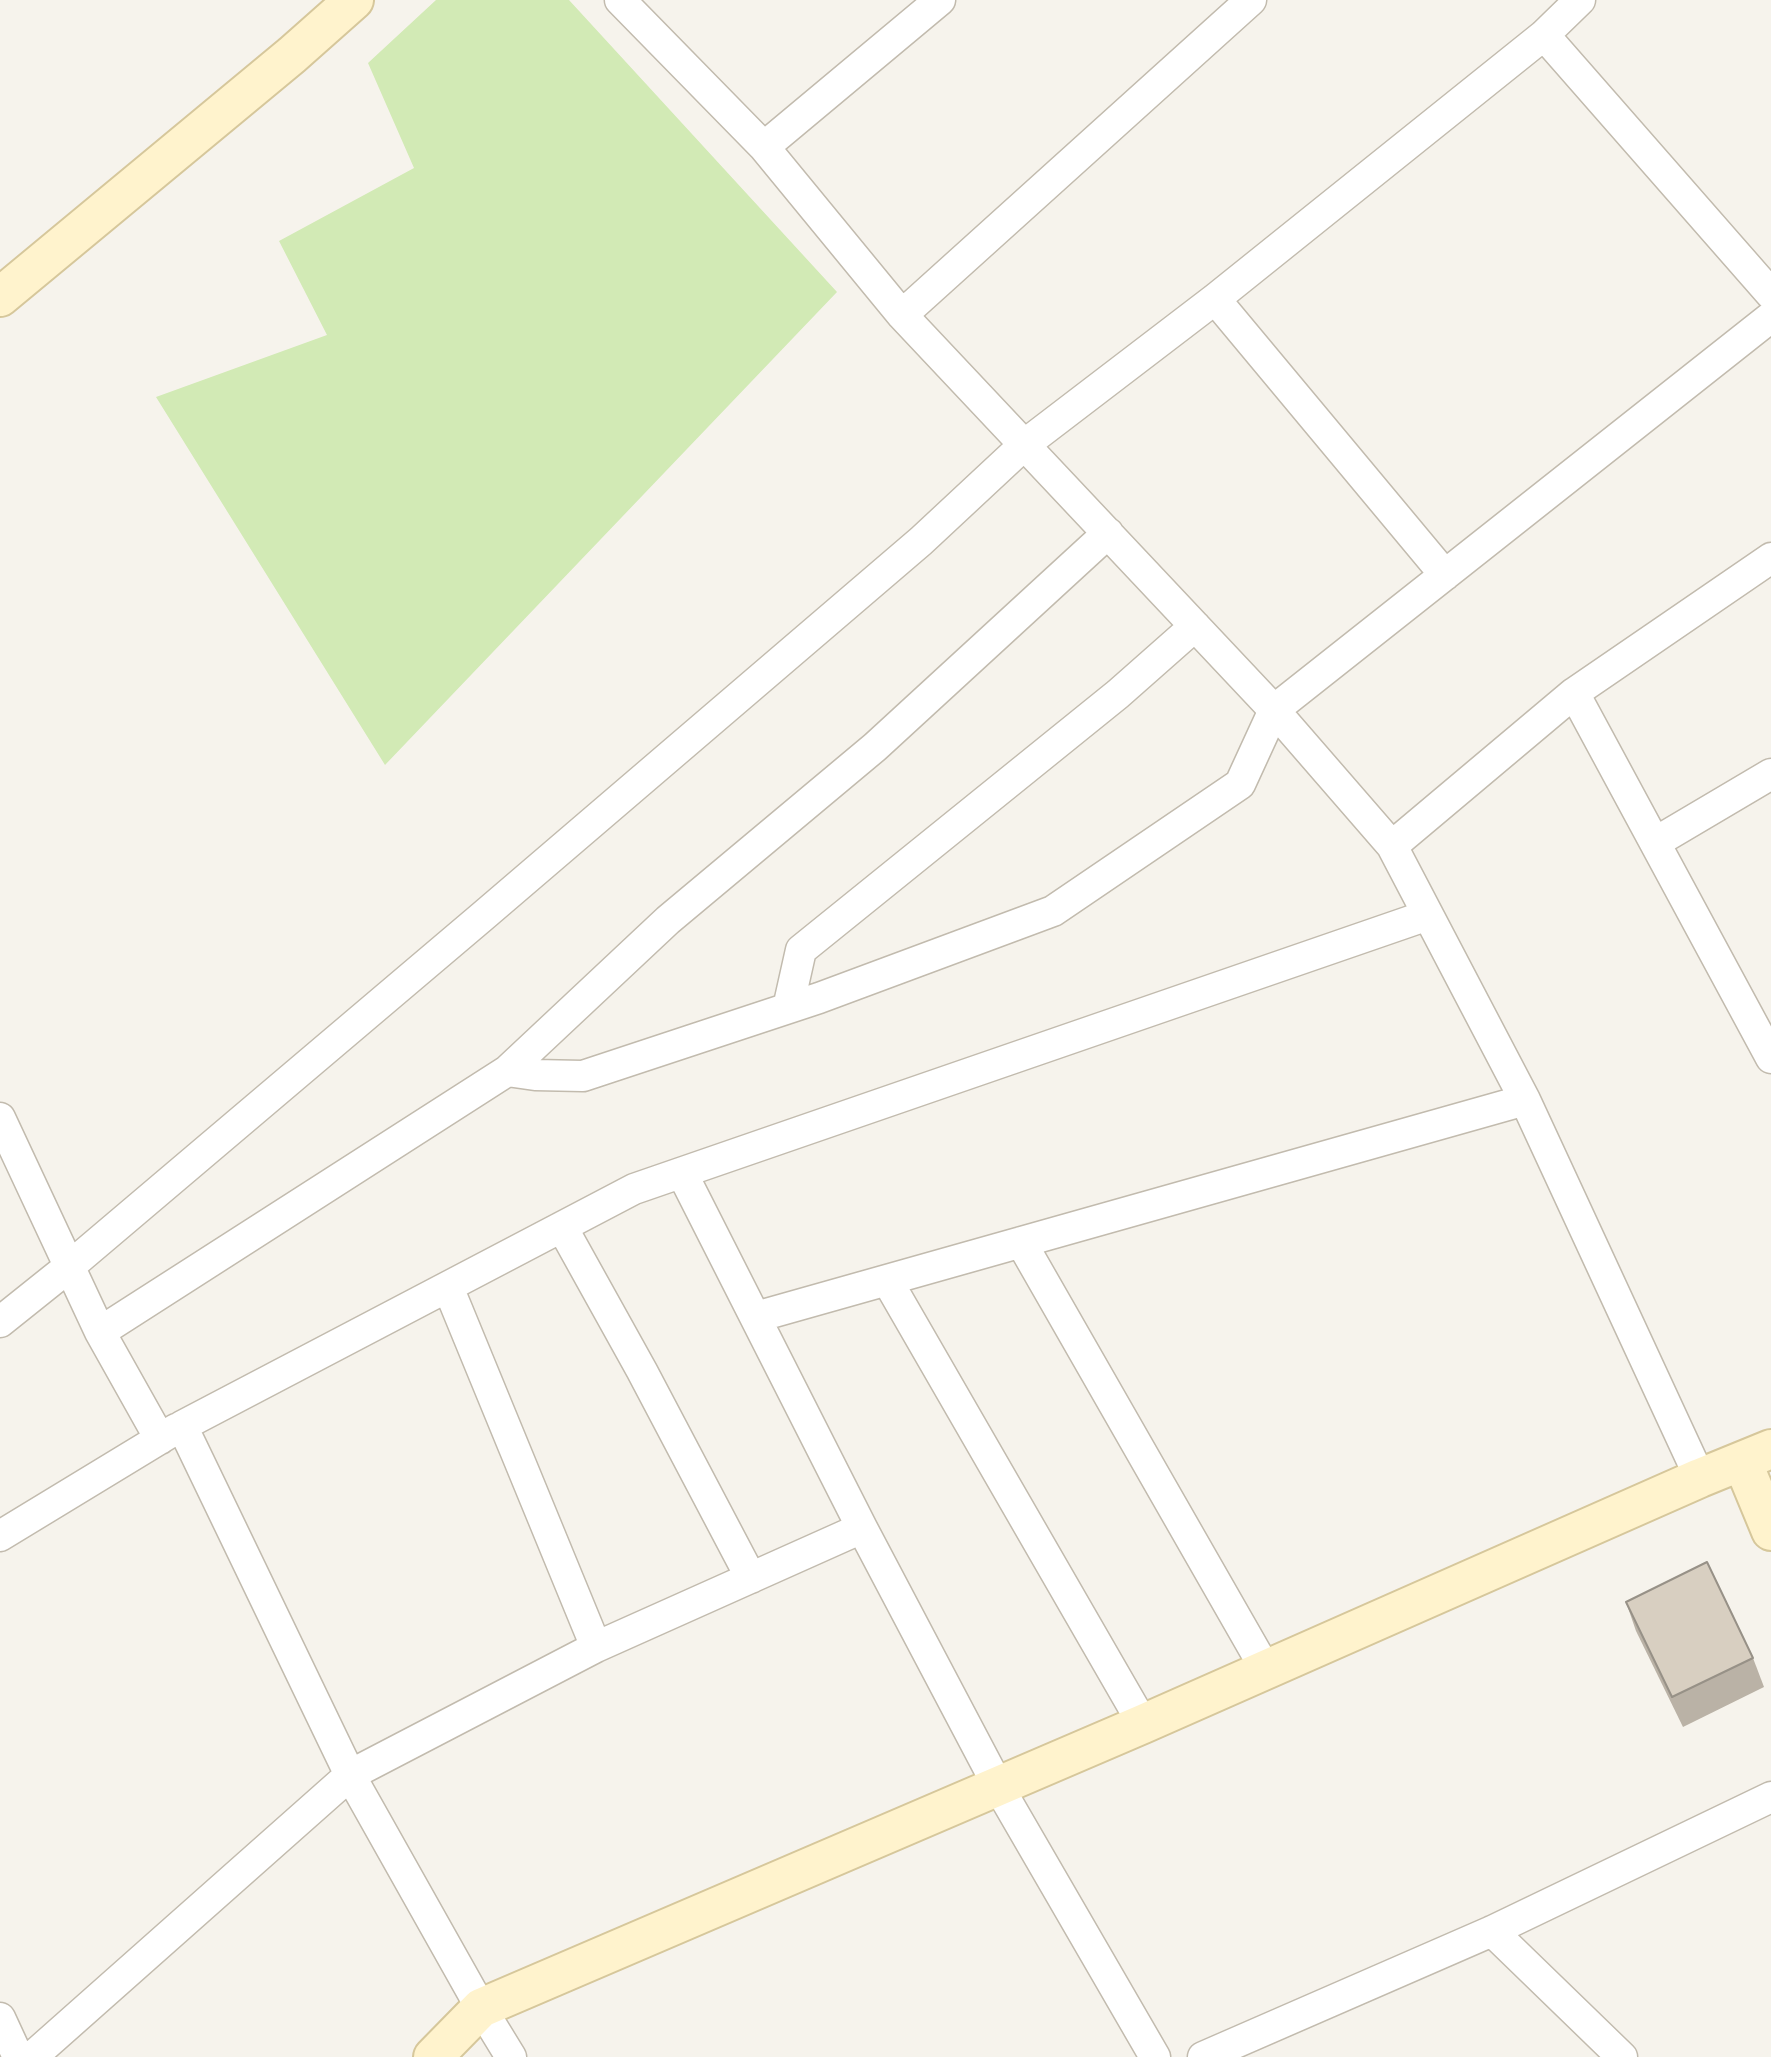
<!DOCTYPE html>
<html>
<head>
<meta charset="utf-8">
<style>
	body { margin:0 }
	canvas { display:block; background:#f6f3ec }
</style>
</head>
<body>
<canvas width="1771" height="2057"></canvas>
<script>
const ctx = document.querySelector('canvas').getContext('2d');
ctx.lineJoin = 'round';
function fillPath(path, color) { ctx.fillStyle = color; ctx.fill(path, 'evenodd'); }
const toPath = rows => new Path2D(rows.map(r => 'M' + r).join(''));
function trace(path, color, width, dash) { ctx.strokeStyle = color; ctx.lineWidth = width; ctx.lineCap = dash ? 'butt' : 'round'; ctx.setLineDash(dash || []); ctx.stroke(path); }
const green = toPath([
	[436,0,569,0,837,292,385,765,156,397,327,335,279,241,414,168,368,63]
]);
const street = toPath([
	[620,0,764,147,902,315,1274,710,1771,317],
	[1544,35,1771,294],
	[764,147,940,0],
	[902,315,1251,0],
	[1108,533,875,747,668,920,507,1071,535,1075,583,1076,819,998,1053,911,1240,784,1274,710,1392,846,1525,1100,1700,1478],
	[1771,558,1574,693,1771,1058],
	[1445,575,1215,299,1544,35,1580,0],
	[1656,842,1771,774],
	[1392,846,1574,693],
	[788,1008,801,950,1118,694,1195,626],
	[0,1118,100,1332,160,1439],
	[682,1173,862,1528,998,1786,1155,2057],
	[562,1227,642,1371,751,1578],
	[1021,1242,1266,1670],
	[887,1280,1143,1724],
	[448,1287,596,1647],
	[756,1317,1525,1100],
	[0,1322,70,1266,483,916,921,541,1024,445,1215,299],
	[100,1332,507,1071],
	[0,1536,176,1429],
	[1492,1931,1622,2057],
	[0,2018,18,2057],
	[32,2057,350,1775,596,1647,862,1528],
	[511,2057,481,2008,350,1775,182,1426,634,1189,1428,915],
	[1203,2057,1492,1931,1771,1797]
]);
const secondary = toPath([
	[0,297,292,55,354,0],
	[1742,1461,1771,1531],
	[433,2057,481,2008,1143,1724,1700,1478,1771,1449]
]);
const wall = toPath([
	[1626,1602,1753,1658,1764,1687,1683,1727,1636,1631]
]);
const building = toPath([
	[1707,1562,1753,1658,1672,1697,1626,1602,1707,1562]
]);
fillPath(green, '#d2eab5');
trace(street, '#c2bbae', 33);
trace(secondary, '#d6c79b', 42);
trace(street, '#fff', 30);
trace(secondary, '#fff3cd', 38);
fillPath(wall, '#bab2a6');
fillPath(building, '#d8cfc1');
trace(building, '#979187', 2);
</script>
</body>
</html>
